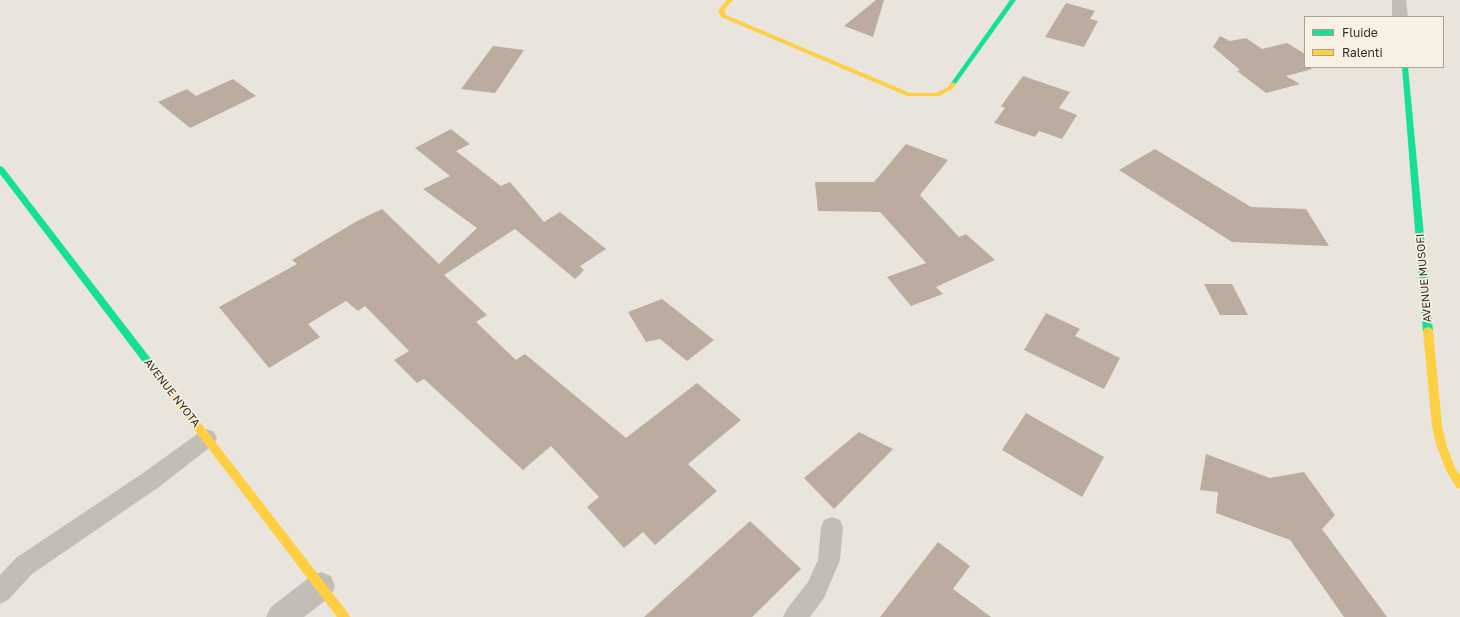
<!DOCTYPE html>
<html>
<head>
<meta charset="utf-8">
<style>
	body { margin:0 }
	#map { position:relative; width:1460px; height:617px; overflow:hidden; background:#e9e5dd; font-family:"Golos Text",sans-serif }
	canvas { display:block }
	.legend { position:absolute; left:1304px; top:16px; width:140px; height:52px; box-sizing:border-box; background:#f7f0e3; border:1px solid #a8a197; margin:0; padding:5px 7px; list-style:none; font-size:12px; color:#322b25 }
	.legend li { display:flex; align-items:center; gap:8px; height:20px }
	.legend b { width:20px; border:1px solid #a8a197 }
</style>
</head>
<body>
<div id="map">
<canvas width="1460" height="617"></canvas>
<ul class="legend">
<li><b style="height:5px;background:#16e098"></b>Fluide</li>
<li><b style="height:5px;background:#ffcf43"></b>Ralenti</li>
</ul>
</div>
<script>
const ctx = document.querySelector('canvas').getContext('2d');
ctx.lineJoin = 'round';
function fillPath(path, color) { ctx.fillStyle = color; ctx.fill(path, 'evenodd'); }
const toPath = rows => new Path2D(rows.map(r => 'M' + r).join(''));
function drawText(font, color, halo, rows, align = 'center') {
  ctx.font = font + ' "Golos Text",sans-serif'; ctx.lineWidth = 3.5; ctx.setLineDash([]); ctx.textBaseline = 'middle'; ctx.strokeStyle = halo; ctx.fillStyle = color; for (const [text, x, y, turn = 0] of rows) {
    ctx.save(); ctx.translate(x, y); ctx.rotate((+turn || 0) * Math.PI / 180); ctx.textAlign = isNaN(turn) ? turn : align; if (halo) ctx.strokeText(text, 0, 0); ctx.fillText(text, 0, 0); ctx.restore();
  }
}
const building = toPath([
	[876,0,884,0,873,37,844,26],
	[1066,3,1095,11,1090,19,1098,21,1084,47,1045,37],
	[1220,36,1230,41,1246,38,1262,49,1287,43,1305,54,1305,67,1313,67,1310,68,1312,69,1286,76,1300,84,1266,93,1237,71,1240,70,1213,47],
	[493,46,524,50,495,93,461,89],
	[1023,76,1070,92,1059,108,1077,115,1062,139,1039,131,1035,137,994,123,1005,108,1001,106],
	[233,79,256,96,190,128,158,102,187,89,196,96],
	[451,129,470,144,456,151,501,186,510,182,544,222,560,212,606,249,580,266,584,270,575,279,515,229,444,275,487,315,476,322,516,360,525,354,626,438,697,383,741,420,688,464,717,491,655,545,643,532,624,548,587,507,599,497,551,446,523,470,424,379,417,383,394,360,409,351,365,306,358,311,346,301,308,324,320,337,269,368,219,307,297,264,292,260,357,221,382,209,439,264,477,228,423,189,450,176,415,148],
	[906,144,948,160,920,195,959,237,966,234,995,260,936,287,943,294,911,306,887,277,926,263,880,212,818,211,815,182,874,182],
	[1155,149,1251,207,1306,209,1329,246,1232,242,1119,170],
	[1204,284,1232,284,1248,315,1220,315],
	[662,299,714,340,687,361,660,339,646,342,628,312],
	[1046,313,1080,329,1075,336,1120,358,1104,389,1024,350],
	[1026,413,1104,457,1082,497,1002,450],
	[859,432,893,449,834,509,804,478],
	[1206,454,1270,478,1304,472,1335,515,1322,529,1387,617,1344,617,1290,540,1216,513,1218,492,1200,490],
	[750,521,801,569,752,617,644,617],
	[938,542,970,566,953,589,991,617,880,617]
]);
const lane = toPath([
	[207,429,214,432,217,438,214,444,159,487,32,574,8,600,0,604,0,575,16,558,143,473,200,432,207,429],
	[832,517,840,520,843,527,840,560,824,598,810,617,783,617,787,609,808,582,818,560,821,527,824,520,832,517]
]);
const street = toPath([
	[1392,0,1406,0,1408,17,1392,17,1392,0],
	[321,572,331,576,335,586,331,596,304,617,266,617,271,607,311,576,321,572]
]);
const fast = toPath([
	[1010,0,1016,0,955,85,951,85,951,83,1010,0],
	[1402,67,1408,67,1433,331,1431,334,1428,335,1425,334,1423,331,1402,67],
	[0,166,3,167,161,372,163,375,161,378,158,379,155,378,0,174,0,166]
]);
const slow = toPath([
	[727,0,733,0,724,10,726,15,910,93,936,93,948,87,951,83,953,82,956,84,952,89,939,96,907,96,721,17,718,10,727,0],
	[1428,327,1431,328,1433,331,1442,426,1446,444,1455,468,1460,475,1460,489,1456,487,1446,470,1436,444,1432,426,1423,331,1425,328,1428,327],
	[158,371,161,372,348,613,350,617,337,617,155,378,153,375,155,372,158,371]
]);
const streetNames = [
	["AVENUE MUSOFI",1424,278,-95],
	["AVENUE NYOTA",172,393,52]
];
fillPath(building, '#bcab9f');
fillPath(lane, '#c2bdb6');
fillPath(street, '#c2bdb6');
fillPath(fast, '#16e098');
fillPath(slow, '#ffcf43');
drawText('11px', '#322b25', '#f7f0e3', streetNames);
</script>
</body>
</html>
